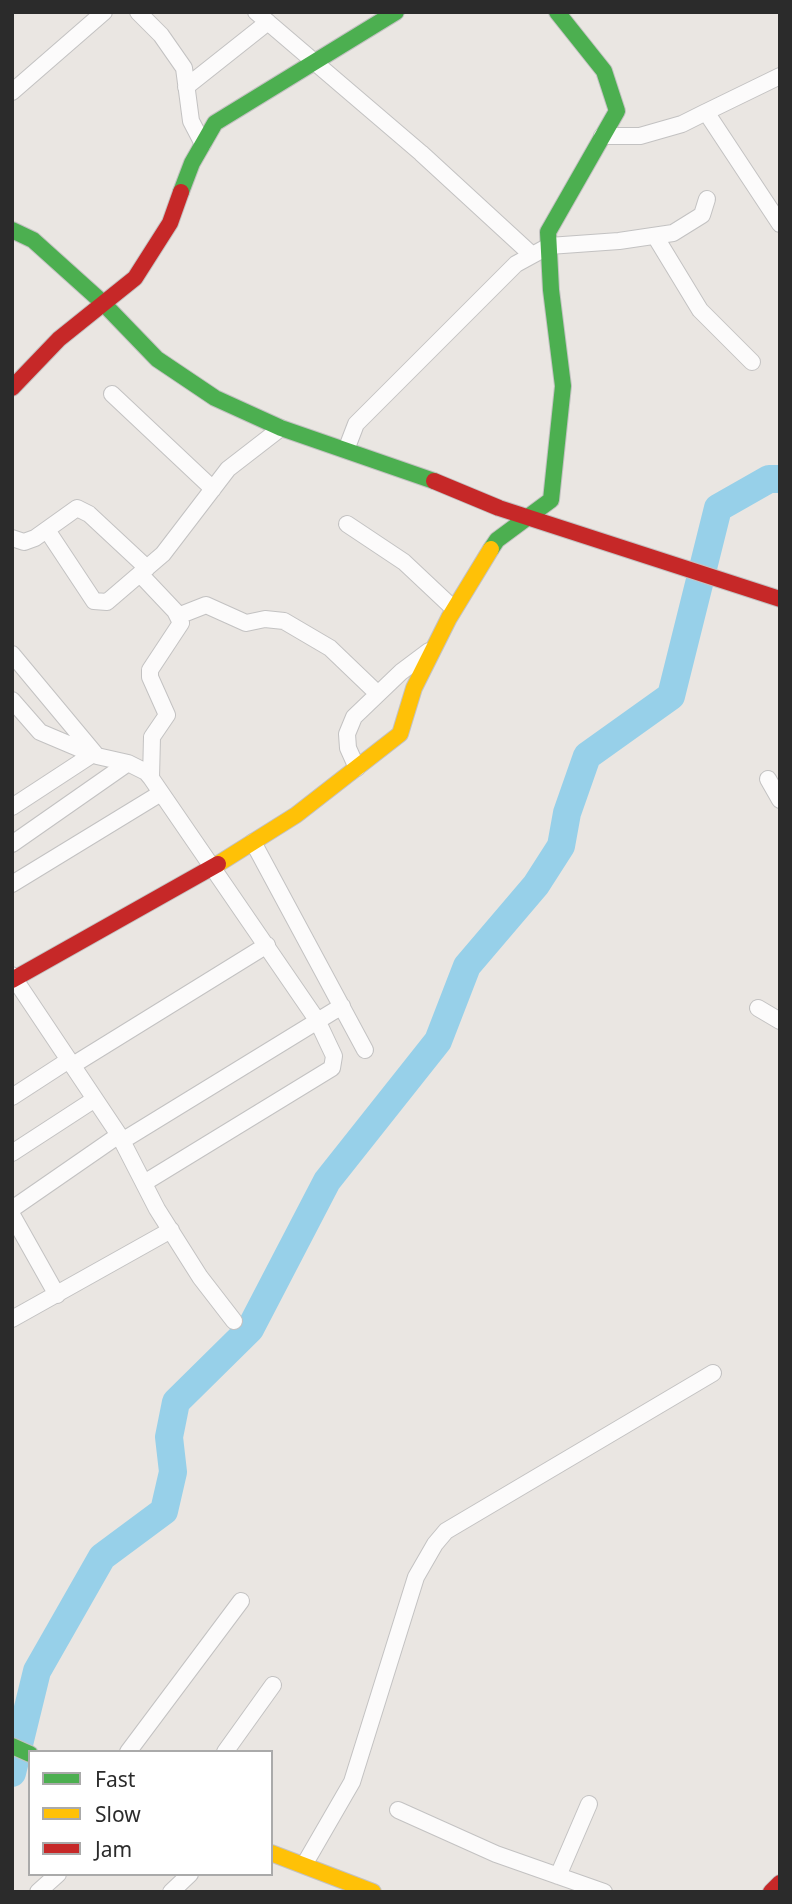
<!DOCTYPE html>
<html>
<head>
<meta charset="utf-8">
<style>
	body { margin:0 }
	#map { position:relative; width:792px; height:1904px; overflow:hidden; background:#eae6e2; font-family:"Noto Sans",sans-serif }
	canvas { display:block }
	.frame { position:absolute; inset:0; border:14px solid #2b2b2b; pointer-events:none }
	.legend { position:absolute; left:28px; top:1750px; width:245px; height:126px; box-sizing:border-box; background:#fff; border:2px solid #aaa; margin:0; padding:9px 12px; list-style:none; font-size:21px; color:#2b2b2b }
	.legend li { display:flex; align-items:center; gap:14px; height:35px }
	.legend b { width:35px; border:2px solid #aaa }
</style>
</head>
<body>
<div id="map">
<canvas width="792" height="1904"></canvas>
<div class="frame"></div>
<ul class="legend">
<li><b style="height:9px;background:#4caf50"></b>Fast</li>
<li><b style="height:9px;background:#ffc107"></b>Slow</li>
<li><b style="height:9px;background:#c62828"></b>Jam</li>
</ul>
</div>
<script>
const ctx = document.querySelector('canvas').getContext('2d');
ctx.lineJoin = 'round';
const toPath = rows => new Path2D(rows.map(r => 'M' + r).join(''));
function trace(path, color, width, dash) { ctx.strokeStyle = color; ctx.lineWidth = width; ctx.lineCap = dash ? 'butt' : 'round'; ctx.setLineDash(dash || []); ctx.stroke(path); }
const river = toPath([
	[12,1773,37,1671,102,1557,164,1511,173,1472,169,1437,176,1402,250,1329,327,1181,438,1041,467,966,536,885,561,846,567,813,587,756,671,696,718,508,769,479,780,479]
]);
const street = toPath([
	[138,12,161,35,184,68,191,121,203,144],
	[256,12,421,153,532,255],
	[186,87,268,22],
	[12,92,104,12],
	[706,112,780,76],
	[602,136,640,136,682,124,706,112,780,224],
	[655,236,700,310,752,362],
	[112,394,213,489],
	[346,450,356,424,516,264,549,246,619,241,673,233,702,215,707,199],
	[347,524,404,562,454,609],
	[47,530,94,601,107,602,163,554,228,469,281,428],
	[12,538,24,542,35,538,77,508,89,514,147,568],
	[140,574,175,611,181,623,150,670,150,677,167,715,152,737,151,778],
	[178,616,206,605,246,623,265,619,284,621,330,648,378,694],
	[12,654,97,756,128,763,12,844],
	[12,700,40,732,92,754],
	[128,763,146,772,151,778,317,1020,334,1056,332,1068,144,1183],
	[357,768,348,748,347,734,354,717,401,672,429,651],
	[768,779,780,800],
	[12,807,93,754],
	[253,842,365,1050],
	[12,884,161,793],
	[12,975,119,1135,157,1209,200,1277,234,1321],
	[758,1008,780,1021],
	[73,1065,267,945],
	[12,1097,69,1060],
	[122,1141,342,1006],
	[12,1153,95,1099],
	[12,1209,119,1135],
	[12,1215,57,1295],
	[12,1319,171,1230],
	[128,1752,241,1601],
	[225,1752,273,1685],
	[398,1810,496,1854,604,1892],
	[304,1865,352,1782,416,1577,435,1544,446,1531,713,1373],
	[558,1876,589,1804],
	[38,1892,58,1874],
	[171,1892,190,1874]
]);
const fast = toPath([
	[181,192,192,163,215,123,396,12],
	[12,230,33,240,103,303,157,359,215,398,281,428,434,481],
	[491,549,497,540,551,500,563,386,551,290,548,232,617,111,604,71,557,12],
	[12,1746,30,1754]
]);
const slow = toPath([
	[218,864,296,815,400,734,414,688,449,618,491,549],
	[271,1853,373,1892]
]);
const jam = toPath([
	[12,388,59,339,135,278,170,223,181,192],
	[434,481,499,508,780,599],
	[12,980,218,864],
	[771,1892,780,1883]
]);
trace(river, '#97d0e9', 28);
trace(street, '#c3c2c2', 18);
trace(fast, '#c3c2c2', 18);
trace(slow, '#c3c2c2', 18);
trace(jam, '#c3c2c2', 18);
trace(street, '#fcfbfb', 16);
trace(fast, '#4caf50', 16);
trace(slow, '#ffc107', 16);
trace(jam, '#c62828', 16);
</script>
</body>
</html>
